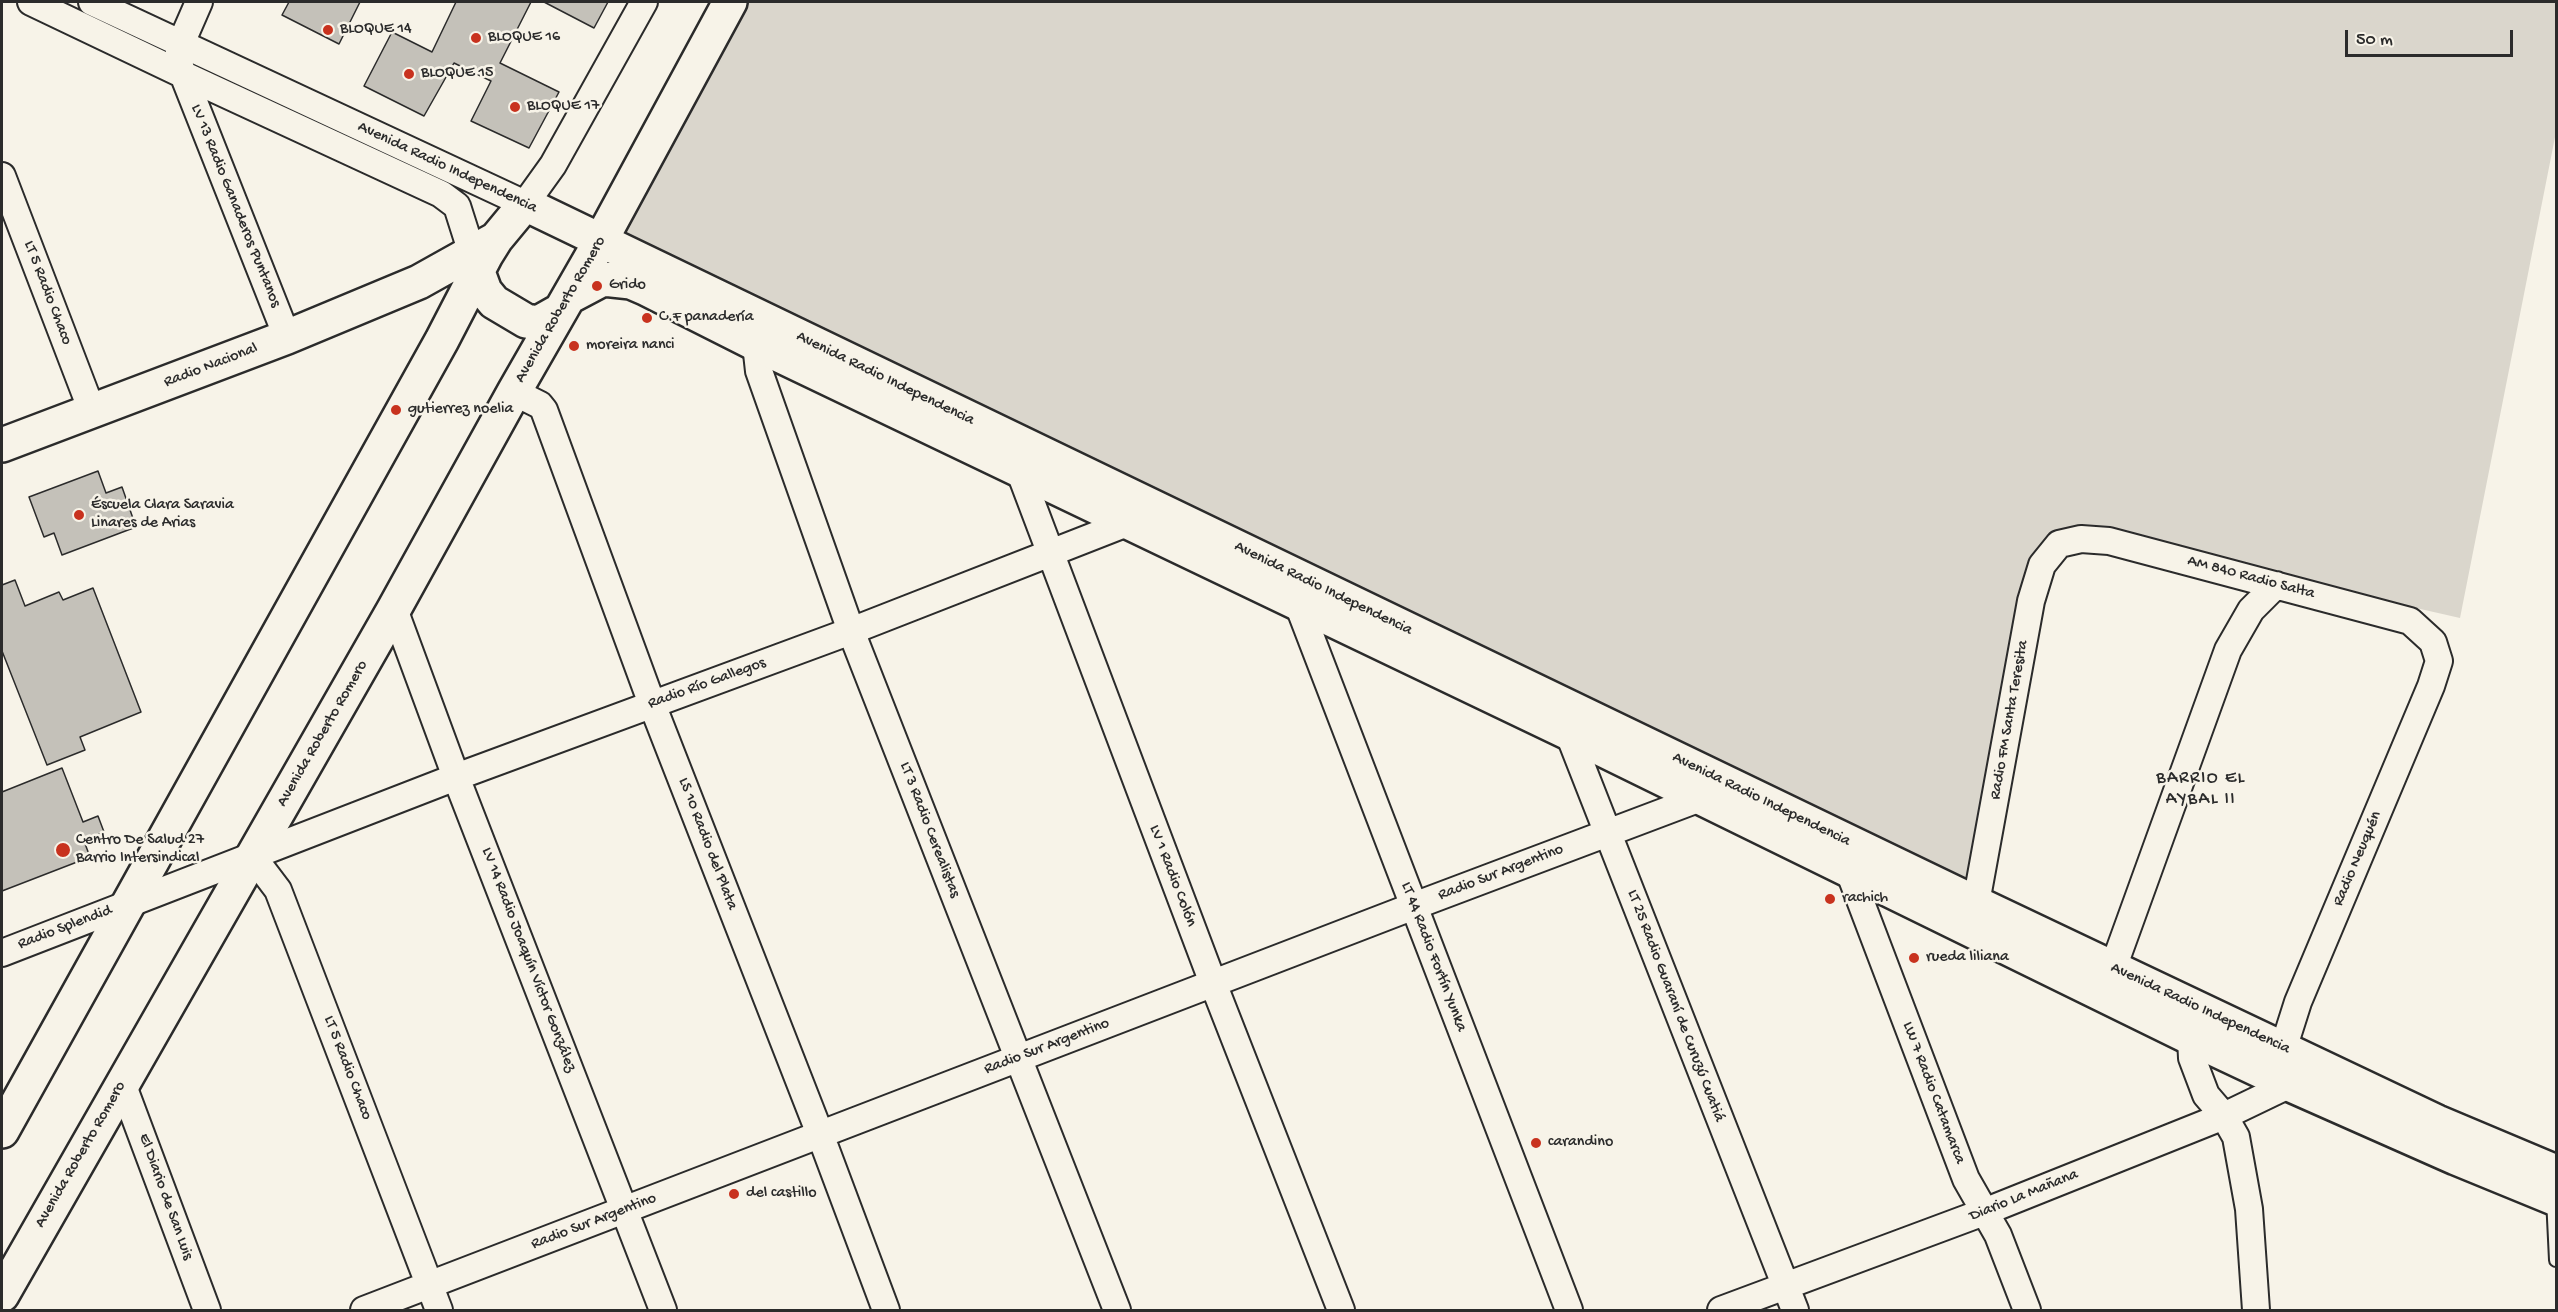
<!DOCTYPE html>
<html>
<head>
<meta charset="utf-8">
<style>
	body { margin:0 }
	#map { position:relative; width:2558px; height:1312px; overflow:hidden; background:#f7f3e8; font-family:"Gochi Hand",sans-serif }
	canvas { display:block }
	.frame { position:absolute; inset:0; border:3px solid #2b2b2b; pointer-events:none }
	.scale { position:absolute; left:2345px; top:30px; width:168px; height:27px; box-sizing:border-box; border:3px solid #2b2b2b; border-top:0; padding-left:8px; font-size:18px; line-height:21px; white-space:nowrap; color:#2b2b2b; -webkit-text-stroke:4px #f7f3e8; paint-order:stroke }
</style>
</head>
<body>
<div id="map">
<canvas width="2558" height="1312"></canvas>
<div class="frame"></div>
<div class="scale">50 m</div>
</div>
<script>
const ctx = document.querySelector('canvas').getContext('2d');
ctx.lineJoin = 'round';
function fillPath(path, color) { ctx.fillStyle = color; ctx.fill(path, 'evenodd'); }
const toPath = rows => new Path2D(rows.map(r => 'M' + r).join(''));
function trace(path, color, width, dash) { ctx.strokeStyle = color; ctx.lineWidth = width; ctx.lineCap = dash ? 'butt' : 'round'; ctx.setLineDash(dash || []); ctx.stroke(path); }
function drawText(font, color, halo, rows, align = 'center') {
  ctx.font = font + ' "Gochi Hand",sans-serif'; ctx.lineWidth = 5; ctx.setLineDash([]); ctx.textBaseline = 'middle'; ctx.strokeStyle = halo; ctx.fillStyle = color; for (const [text, x, y, turn = 0] of rows) {
    ctx.save(); ctx.translate(x, y); ctx.rotate((+turn || 0) * Math.PI / 180); ctx.textAlign = isNaN(turn) ? turn : align; if (halo) ctx.strokeText(text, 0, 0); ctx.fillText(text, 0, 0); ctx.restore();
  }
}
const green = toPath([
	[741,2,2556,2,2556,132,2460,618,2113,539,2058,540,1974,898,612,238]
]);
const building = toPath([
	[289,2,360,2,339,44,282,15,289,2],
	[456,2,531,2,500,63,559,92,529,148,471,121,491,81,454,63,424,116,364,86,392,32,432,52,456,2],
	[544,2,608,2,594,28,544,2],
	[98,471,106,493,122,487,136,527,62,555,54,533,44,537,29,497,98,471],
	[15,580,25,606,59,592,63,600,93,588,141,712,80,737,85,750,47,765,2,651,2,585,15,580],
	[62,768,83,822,98,816,104,832,84,841,90,857,2,891,2,792,62,768]
]);
const lane = toPath([
	[2553,1198,2556,1260]
]);
const street = toPath([
	[31,2,184,75,441,194,457,206,477,269],
	[92,2,525,204,553,165,644,2],
	[199,2,179,48,179,64,287,337],
	[2,176,92,411],
	[756,344,759,371,851,631,1117,1310],
	[514,392,540,405,544,410,652,704,820,1134,886,1310],
	[1015,459,1213,983,1341,1310],
	[1298,604,1569,1310],
	[394,609,456,777,663,1310],
	[1565,724,1795,1310],
	[253,857,278,890,439,1310],
	[1849,871,1966,1179,1998,1235,2027,1310],
	[1976,903,2031,601,2042,565,2059,544,2081,539,2109,541,2410,621,2433,642,2439,661,2431,686,2298,1002,2278,1065],
	[2,953,456,777,851,631,1140,518],
	[2113,968,2228,650,2251,610,2276,585],
	[2191,1038,2192,1058,2206,1095,2224,1116,2236,1137,2249,1209,2256,1310],
	[122,1083,207,1310],
	[364,1310,1414,906,1711,794],
	[1721,1310,1984,1212,2224,1116,2303,1078]
]);
const secondary = toPath([
	[478,272,485,291,494,302,526,321,538,323,561,310],
	[569,297,603,279,631,282,645,288,756,344,1569,733,2191,1038,2291,1085,2456,1158,2556,1199],
	[2,445,287,337,419,282,496,239],
	[2,1131,442,340,486,255,496,239,525,204,1976,903,2437,1122,2556,1172],
	[2,1295,394,609,514,392,600,242,730,2]
]);
const markers = [
	[328,30,6,"#c8321e"],
	[476,38,6,"#c8321e"],
	[409,74,6,"#c8321e"],
	[515,107,6,"#c8321e"],
	[597,286,6,"#c8321e"],
	[647,318,6,"#c8321e"],
	[574,346,6,"#c8321e"],
	[396,410,6,"#c8321e"],
	[79,515,6,"#c8321e"],
	[63,850,8,"#c8321e"],
	[1830,899,6,"#c8321e"],
	[1914,958,6,"#c8321e"],
	[1536,1143,6,"#c8321e"],
	[734,1194,6,"#c8321e"]
];
const poiNames = [
	["BLOQUE 14",340,30],
	["BLOQUE 16",488,38],
	["BLOQUE 15",421,74],
	["BLOQUE 17",527,107],
	["Grido",609,286],
	["C.F panadería",659,318],
	["moreira nanci",586,346],
	["gutierrez noelia",408,410],
	["Éscuela Clara Saravia",91,506],
	["Linares de Arias",91,524],
	["Centro De Salud 27",76,841],
	["Barrio Intersindical",76,859],
	["rachich",1842,899],
	["rueda liliana",1926,958],
	["carandino",1548,1143],
	["del castillo",746,1194]
];
const streetNames = [
	["Avenida Radio Independencia",447,168,25],
	["LV 13 Radio Ganaderos Puntanos",235,206,68],
	["LT 5 Radio Chaco",47,293,69],
	["Avenida Roberto Romero",561,310,-60],
	["Radio Nacional",211,366,-21],
	["Avenida Radio Independencia",885,379,26],
	["AM 840 Radio Salta",2251,578,15],
	["Avenida Radio Independencia",1323,589,26],
	["Radio Río Gallegos",707,684,-20],
	["Radio FM Santa Teresita",2010,720,-80],
	["Avenida Roberto Romero",323,734,-60],
	["Avenida Radio Independencia",1761,800,26],
	["LT 3 Radio Cerealistas",929,830,69],
	["LS 10 Radio del Plata",707,844,69],
	["Radio Neuquén",2358,859,-67],
	["Radio Sur Argentino",1501,873,-21],
	["LV 1 Radio Colón",1172,876,69],
	["Radio Splendid",65,928,-21],
	["LT 44 Radio Fortín Yunka",1433,957,69],
	["LV 14 Radio Joaquín Víctor González",528,960,69],
	["LT 25 Radio Guaraní de Curuzú Cuatiá",1675,1006,69],
	["Avenida Radio Independencia",2200,1009,25],
	["Radio Sur Argentino",1047,1047,-21],
	["LT 5 Radio Chaco",347,1068,69],
	["LW 7 Radio Catamarca",1933,1093,69],
	["Avenida Roberto Romero",81,1155,-60],
	["Diario La Mañana",2024,1196,-22],
	["El Diario de San Luis",165,1197,70],
	["Radio Sur Argentino",594,1222,-21]
];
const neighbourhoodNames = [
	["BARRIO EL",2201,779],
	["AYBAL II",2201,800]
];
fillPath(green, '#dad6cc');
fillPath(building, '#c4c1b9');
trace(building, '#2b2b2b', 1.5);
trace(lane, '#2b2b2b', 16);
trace(street, '#2b2b2b', 30);
trace(secondary, '#2b2b2b', 38);
trace(lane, '#f7f3e8', 12);
trace(street, '#f7f3e8', 26);
trace(secondary, '#f7f3e8', 33);
for (const [x, y, r, color] of markers) { const dot = new Path2D(); dot.arc(x, y, r, 0, 2 * Math.PI); ctx.fillStyle = color; ctx.fill(dot); trace(dot, '#f7f3e8', 2); }
drawText('16px', '#2b2b2b', '#f7f3e8', poiNames, 'left');
drawText('16px', '#2b2b2b', '#f7f3e8', streetNames);
ctx.letterSpacing = '1.5px';
drawText('18px', '#2b2b2b', '#f7f3e8', neighbourhoodNames);
ctx.letterSpacing = '0px';
</script>
</body>
</html>
